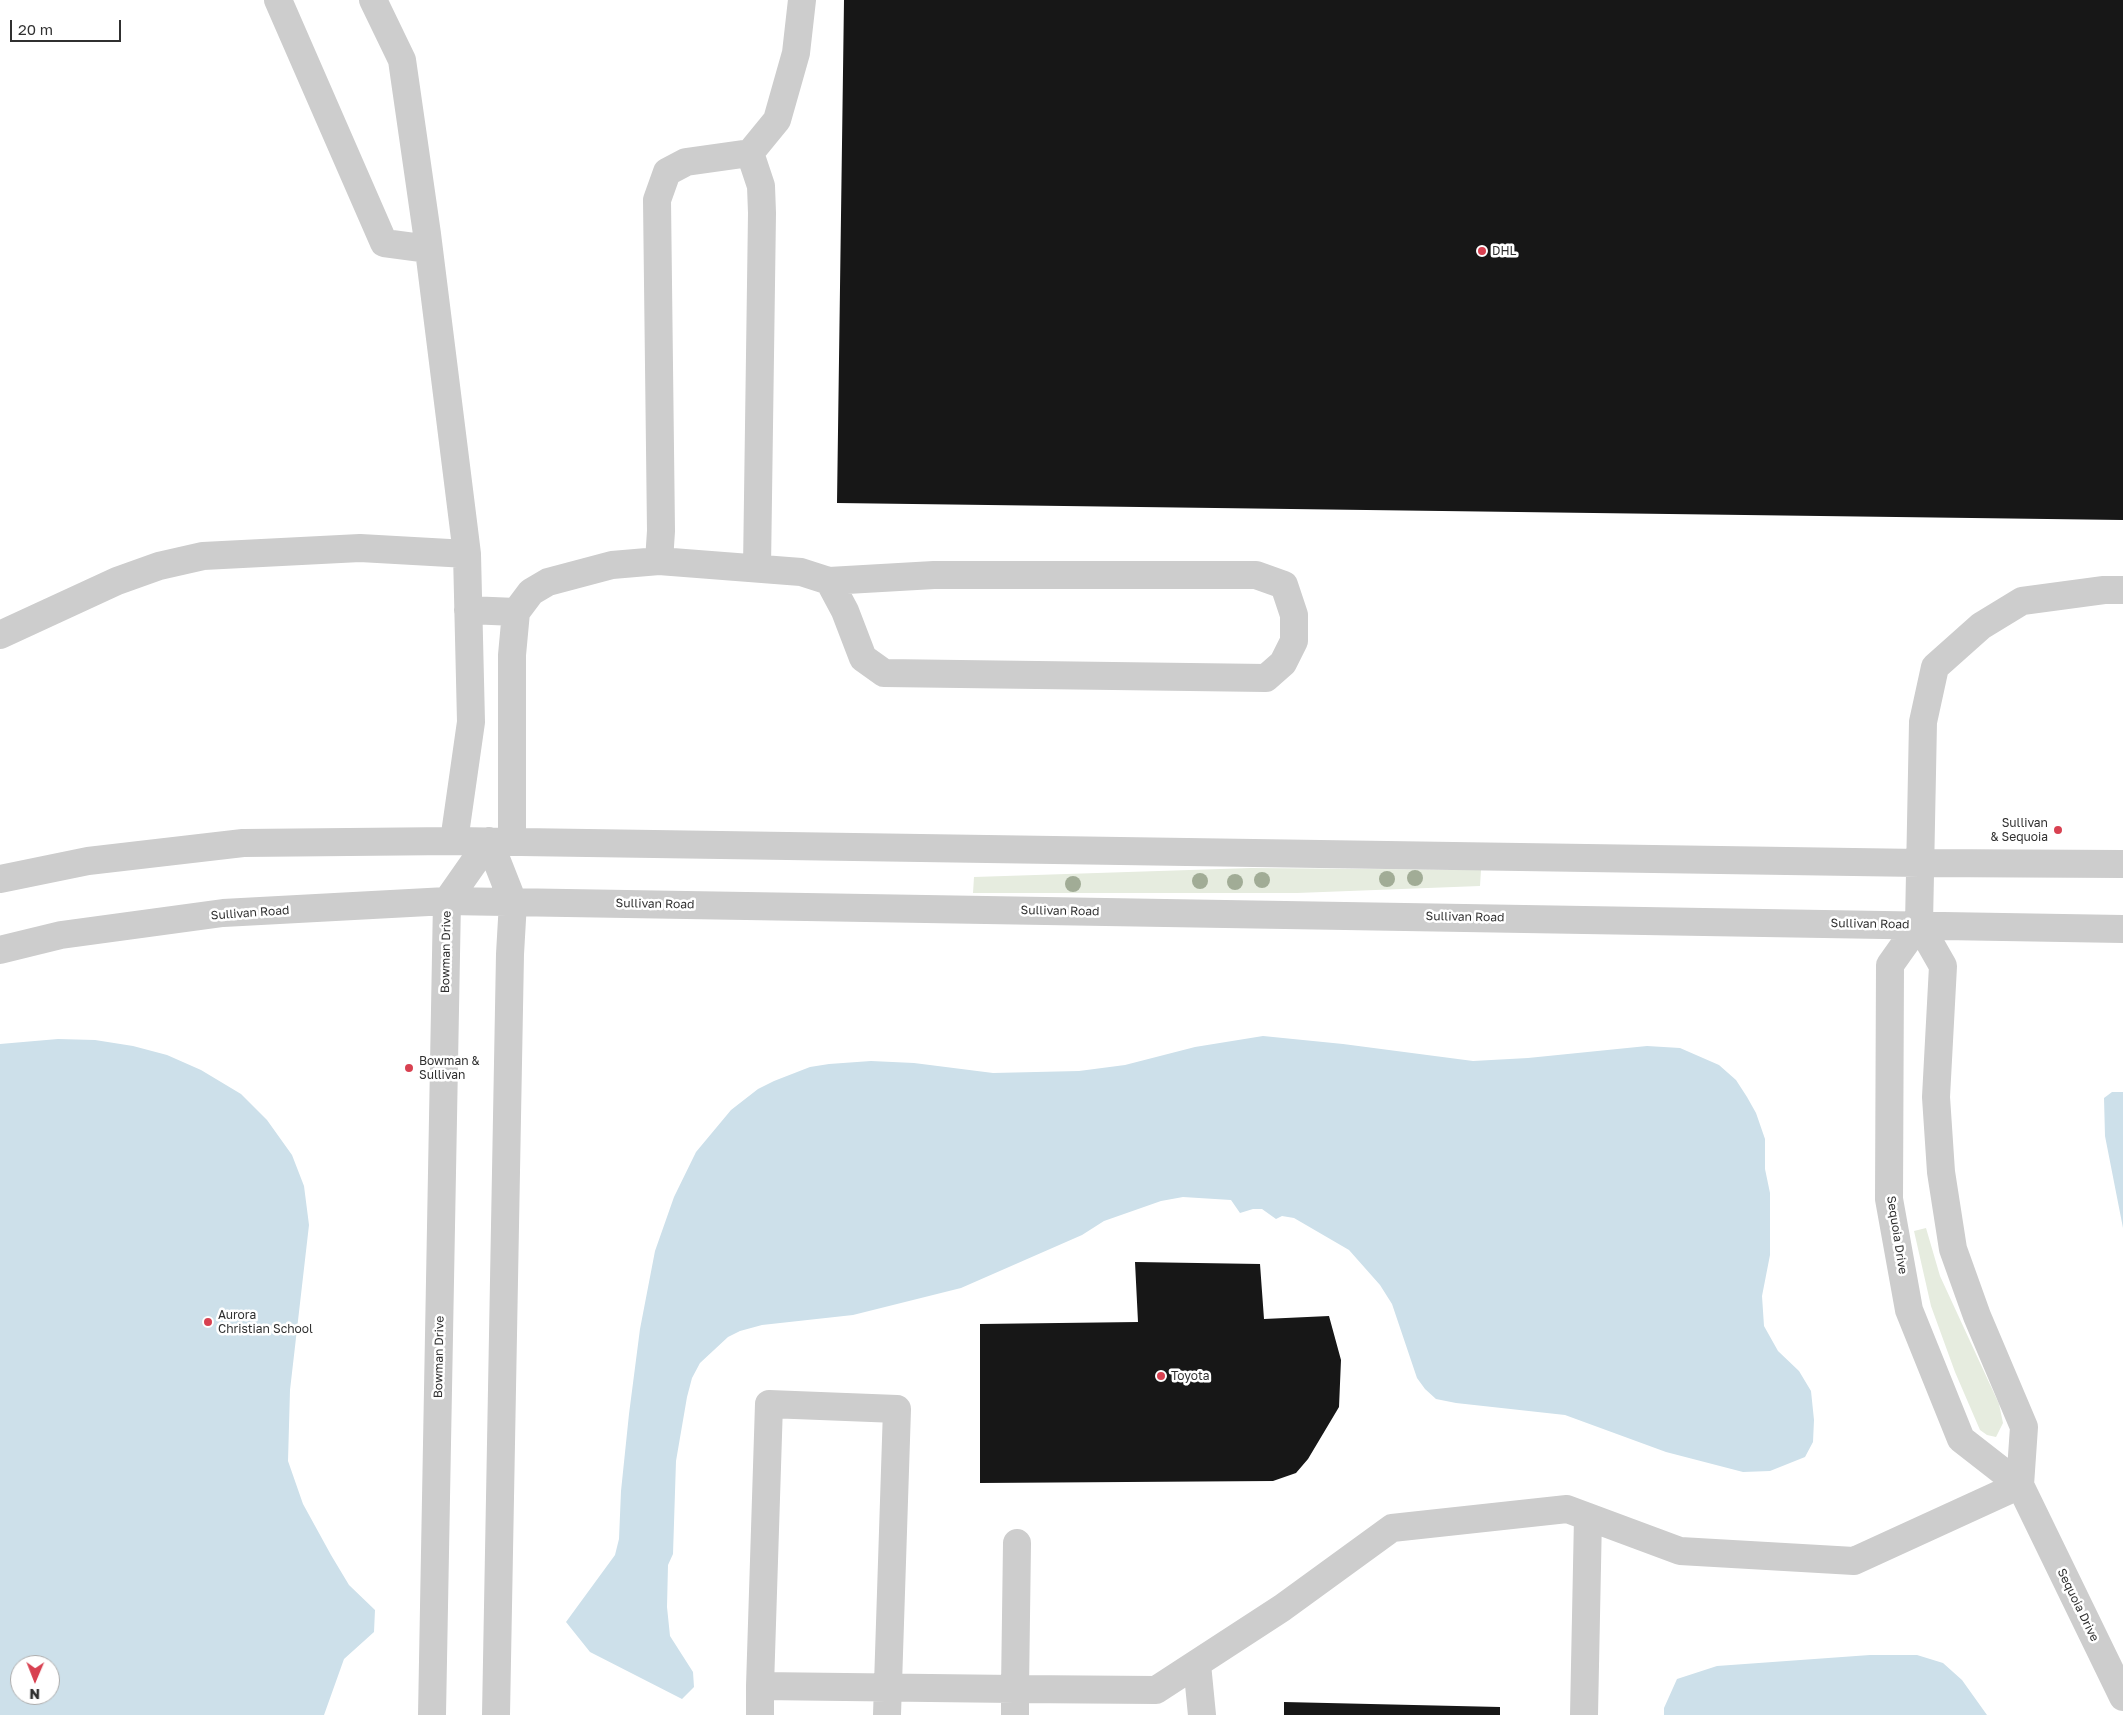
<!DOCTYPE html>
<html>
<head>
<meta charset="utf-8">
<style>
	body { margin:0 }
	#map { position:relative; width:2123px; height:1715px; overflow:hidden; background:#fff; font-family:"Golos Text",sans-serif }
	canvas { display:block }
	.north { position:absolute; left:10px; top:1655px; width:50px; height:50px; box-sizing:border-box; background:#fff; border:1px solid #acacac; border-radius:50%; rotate:181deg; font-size:14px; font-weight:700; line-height:20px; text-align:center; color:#303030 }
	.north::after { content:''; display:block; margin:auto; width:18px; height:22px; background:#d84151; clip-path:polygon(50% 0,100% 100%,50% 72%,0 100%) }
	.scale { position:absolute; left:10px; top:20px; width:111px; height:22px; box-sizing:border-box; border:2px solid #303030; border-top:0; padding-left:6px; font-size:15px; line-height:18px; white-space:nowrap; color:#303030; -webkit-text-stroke:4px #fff; paint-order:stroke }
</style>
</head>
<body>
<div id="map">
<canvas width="2123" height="1715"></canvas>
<div class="north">N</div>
<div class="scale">20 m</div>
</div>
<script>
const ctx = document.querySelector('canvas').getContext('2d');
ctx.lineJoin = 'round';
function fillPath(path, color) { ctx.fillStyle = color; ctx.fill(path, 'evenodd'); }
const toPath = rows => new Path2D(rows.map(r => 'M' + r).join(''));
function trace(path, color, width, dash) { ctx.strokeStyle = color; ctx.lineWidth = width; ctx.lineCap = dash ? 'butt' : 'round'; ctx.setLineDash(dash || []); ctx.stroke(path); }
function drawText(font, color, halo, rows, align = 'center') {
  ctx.font = font + ' "Golos Text",sans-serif'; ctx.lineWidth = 5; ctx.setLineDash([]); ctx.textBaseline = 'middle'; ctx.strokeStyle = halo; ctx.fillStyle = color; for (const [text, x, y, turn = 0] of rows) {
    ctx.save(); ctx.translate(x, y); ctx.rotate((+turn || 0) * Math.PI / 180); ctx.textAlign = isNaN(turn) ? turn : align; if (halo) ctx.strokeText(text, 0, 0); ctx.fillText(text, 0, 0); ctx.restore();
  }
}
const green = toPath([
	[1251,868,1481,870,1480,886,1297,893,973,893,974,877],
	[1926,1228,1940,1276,1999,1404,2003,1423,1996,1437,1987,1435,1980,1430,1955,1372,1931,1306,1914,1231]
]);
const water = toPath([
	[1263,1036,1343,1044,1473,1061,1528,1058,1647,1046,1680,1048,1719,1065,1736,1080,1747,1097,1756,1113,1765,1139,1765,1169,1770,1193,1770,1255,1762,1296,1764,1326,1778,1351,1799,1371,1811,1391,1814,1420,1813,1442,1805,1457,1770,1471,1743,1472,1666,1452,1565,1415,1456,1403,1436,1399,1425,1389,1417,1378,1392,1304,1380,1285,1349,1250,1294,1218,1282,1216,1276,1219,1262,1209,1253,1209,1240,1213,1231,1200,1183,1197,1161,1201,1104,1221,1082,1235,961,1288,853,1315,762,1325,740,1331,728,1337,700,1363,692,1378,687,1397,676,1461,673,1554,668,1565,667,1607,670,1636,693,1672,694,1687,682,1699,590,1652,566,1622,615,1555,619,1539,621,1491,629,1414,640,1329,655,1251,674,1197,696,1152,731,1110,758,1089,774,1081,810,1067,829,1064,871,1061,914,1063,993,1073,1079,1071,1125,1065,1195,1047],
	[58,1039,95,1040,133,1046,167,1055,201,1070,241,1094,267,1120,292,1155,304,1186,309,1225,290,1390,288,1461,303,1504,331,1555,349,1585,375,1610,374,1632,344,1659,324,1715,0,1715,0,1044],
	[20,1665,50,1665,50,1695,20,1695],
	[2112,1092,2123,1092,2123,1228,2105,1136,2104,1098],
	[1870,1655,1917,1655,1943,1663,1962,1680,1987,1715,1664,1715,1664,1708,1677,1679,1717,1666]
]);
const building = toPath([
	[844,0,2123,0,2123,520,837,503],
	[1135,1262,1260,1264,1264,1319,1329,1316,1341,1360,1339,1407,1308,1459,1296,1473,1273,1481,980,1483,980,1324,1138,1322],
	[1284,1702,1500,1707,1500,1715,1284,1715]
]);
const minor = toPath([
	[278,0,384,243,429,249],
	[373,0,402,60,427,234,467,554,471,722,454,841],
	[750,153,761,186,762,213,757,568],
	[659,561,801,572,829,581,845,611,863,658,884,673,1266,678,1283,663,1294,641,1294,615,1284,585,1256,575,934,575,829,581],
	[468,610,516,612],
	[0,635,117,581,159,566,203,556,360,548,467,554],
	[489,841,513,902,510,954,496,1715],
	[512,842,512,655,516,612,531,592,548,582,612,565,659,561,661,531,657,200,667,172,686,162,750,153,777,120,796,53,802,0],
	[0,879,88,861,243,843,454,841,1920,863,2123,864],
	[1919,924,1890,965,1889,1199,1909,1310,1961,1439,2020,1485,2123,1697],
	[0,950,61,935,223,913,447,901,2123,929],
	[2020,1485,2024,1427,1977,1316,1953,1249,1941,1172,1936,1097,1943,966,1919,924,1923,722,1935,667,1981,626,2022,601,2104,590,2123,590],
	[1017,1543,1015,1689,1156,1690,1282,1608,1392,1528,1567,1509,1680,1551,1854,1561,2020,1485],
	[1197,1664,1202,1715],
	[760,1686,769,1404,897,1409,887,1715],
	[432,1715,447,901,489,841],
	[760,1715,760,1686,1015,1689,1015,1715],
	[1584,1715,1588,1517]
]);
const trees = [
	[1415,878],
	[1387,879],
	[1262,880],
	[1200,881],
	[1235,882],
	[1073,884]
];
const markers = [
	[1482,251,5,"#d84151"],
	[2058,830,5,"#d84151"],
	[409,1068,5,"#d84151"],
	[208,1322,5,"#d84151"],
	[1161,1376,5,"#d84151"]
];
const poiNames = [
	["DHL",1492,251],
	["Sullivan",2048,823,"right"],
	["& Sequoia",2048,837,"right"],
	["Bowman &",419,1061],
	["Sullivan",419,1075],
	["Aurora",218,1315],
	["Christian School",218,1329],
	["Toyota",1171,1376]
];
const streetNames = [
	["Sullivan Road",655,904,1],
	["Sullivan Road",1060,911,1],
	["Sullivan Road",250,913,-4],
	["Sullivan Road",1465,917,1],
	["Sullivan Road",1870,924,1],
	["Bowman Drive",446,952,-89],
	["Sequoia Drive",1897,1235,81],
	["Bowman Drive",439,1357,-89],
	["Sequoia Drive",2078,1605,64]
];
fillPath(green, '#e6ecdf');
fillPath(water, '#cde0ea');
fillPath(building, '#171717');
trace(minor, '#cdcdcd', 28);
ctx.fillStyle = '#a1ac96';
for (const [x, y] of trees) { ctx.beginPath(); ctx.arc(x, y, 8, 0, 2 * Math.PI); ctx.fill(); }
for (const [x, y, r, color] of markers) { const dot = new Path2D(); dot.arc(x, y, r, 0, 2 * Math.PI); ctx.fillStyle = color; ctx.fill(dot); trace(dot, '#fff', 2); }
drawText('12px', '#303030', '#fff', poiNames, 'left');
drawText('12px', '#303030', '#fff', streetNames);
</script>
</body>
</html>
